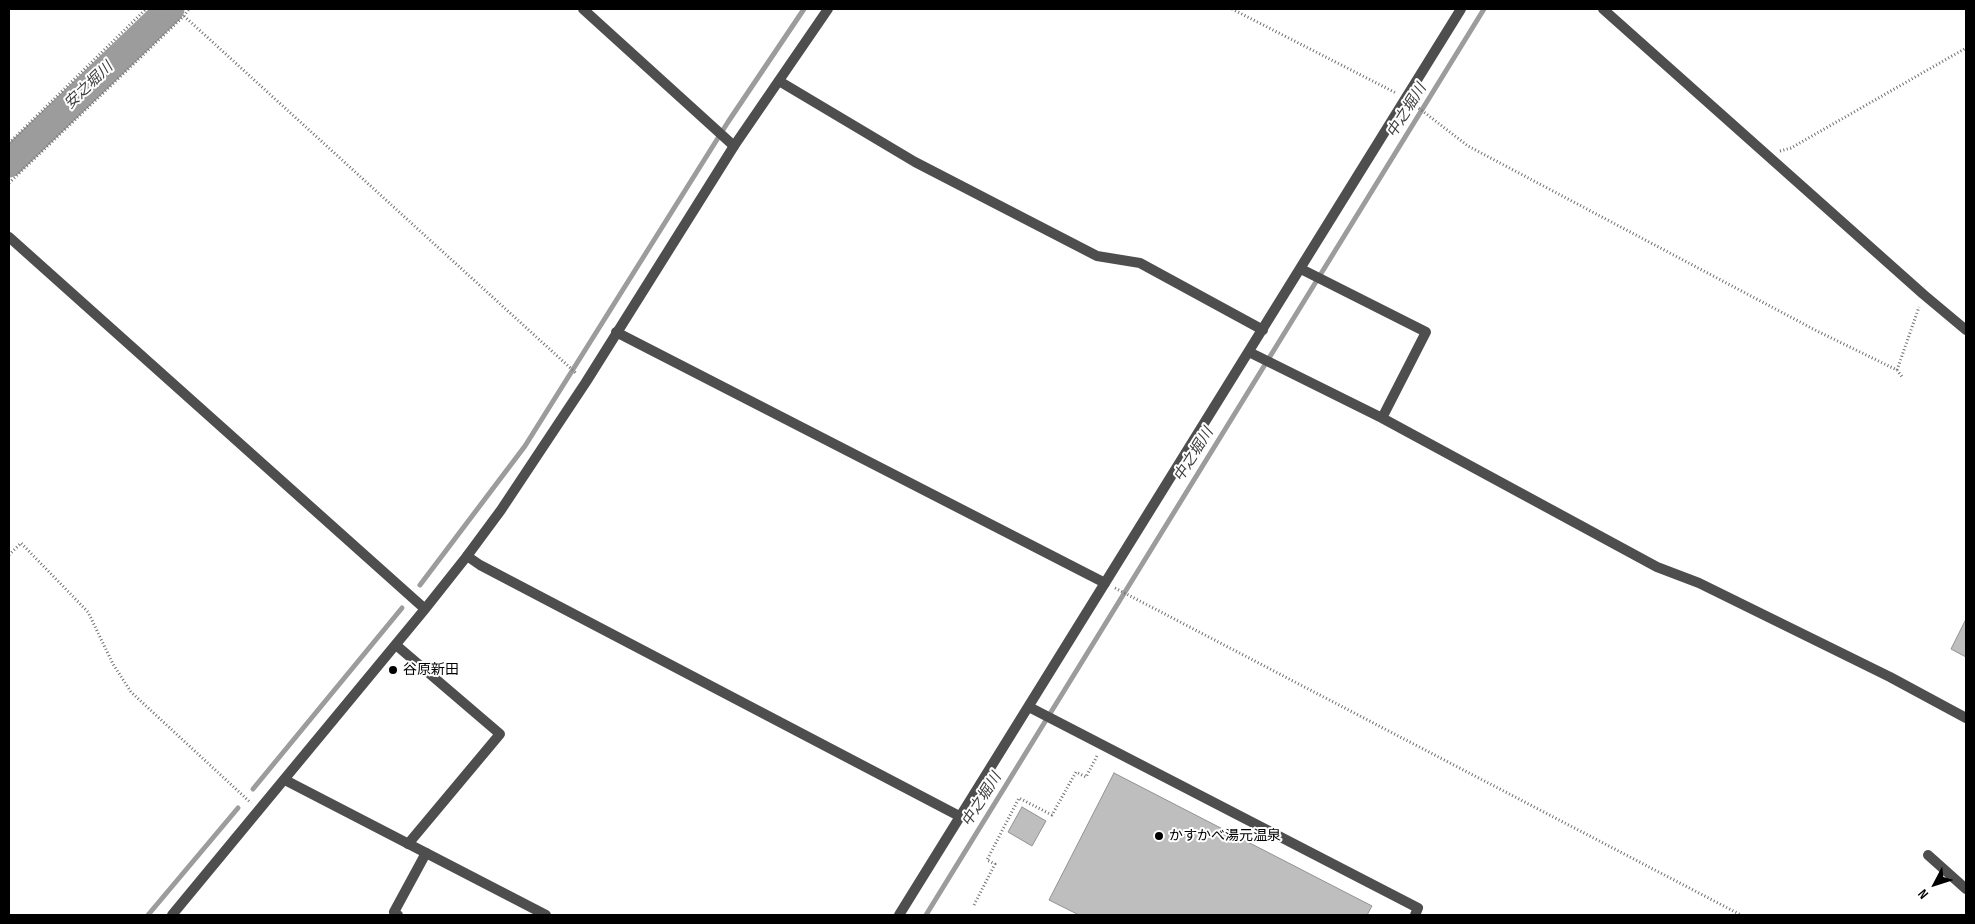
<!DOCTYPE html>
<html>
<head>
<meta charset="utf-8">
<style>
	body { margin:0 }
	#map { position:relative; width:1975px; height:924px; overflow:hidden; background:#fff; font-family:"Sofia Sans Condensed",sans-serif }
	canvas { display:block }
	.frame { position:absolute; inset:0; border:10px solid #000; pointer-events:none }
	.north { position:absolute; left:1910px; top:859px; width:50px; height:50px; -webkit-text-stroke:4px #fff; paint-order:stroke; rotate:230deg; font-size:14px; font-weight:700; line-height:20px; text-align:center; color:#000 }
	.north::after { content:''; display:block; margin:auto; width:18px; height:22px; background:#000; clip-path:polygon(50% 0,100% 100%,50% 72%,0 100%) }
</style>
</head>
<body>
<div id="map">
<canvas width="1975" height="924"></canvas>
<div class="frame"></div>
<div class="north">N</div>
</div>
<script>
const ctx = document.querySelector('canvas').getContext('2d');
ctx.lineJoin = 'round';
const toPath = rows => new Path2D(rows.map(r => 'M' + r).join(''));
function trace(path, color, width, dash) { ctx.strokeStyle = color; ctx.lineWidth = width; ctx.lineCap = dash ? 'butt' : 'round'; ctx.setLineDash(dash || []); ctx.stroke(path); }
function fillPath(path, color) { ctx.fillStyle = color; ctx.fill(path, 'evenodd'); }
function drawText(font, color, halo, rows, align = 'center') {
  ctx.font = font + ' "Sofia Sans Condensed","Noto Sans JP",sans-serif'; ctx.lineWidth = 4; ctx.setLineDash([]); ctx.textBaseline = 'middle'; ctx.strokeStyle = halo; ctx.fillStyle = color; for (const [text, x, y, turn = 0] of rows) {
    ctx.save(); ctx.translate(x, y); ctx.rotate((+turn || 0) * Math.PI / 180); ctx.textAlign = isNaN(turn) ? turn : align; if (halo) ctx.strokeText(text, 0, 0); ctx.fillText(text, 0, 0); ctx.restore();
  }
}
const stream = toPath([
	[420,585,525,446,728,122,804,9],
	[253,789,402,608],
	[148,915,238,808],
	[926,915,1484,9]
]);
const river = toPath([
	[9,163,170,9]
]);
const building = toPath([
	[1966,619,1966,657,1951,649,1966,619],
	[1114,773,1372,906,1367,915,1079,915,1049,900,1114,773],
	[1022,807,1046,821,1032,846,1008,832,1022,807]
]);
const path = toPath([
	[1232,9,1396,93],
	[184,16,577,374],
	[1416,106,1468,146,1817,331,1897,370,1903,378],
	[9,143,146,9],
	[1780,151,1791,148,1966,48],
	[9,183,184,16,189,9],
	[1897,370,1919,307],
	[9,555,21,543,88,612,113,664,131,692,251,803],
	[1115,588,1741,915],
	[974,905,995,864,987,860,1019,798,1052,815,1076,772,1086,777,1097,756]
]);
const minor = toPath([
	[583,9,734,146],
	[779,81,915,162,1097,256,1140,263,1263,330],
	[1301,269,1426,332,1382,418],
	[616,332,1105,583],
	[1249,352,1382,418,1657,567,1699,583,1890,677,1966,718],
	[467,556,480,565,961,817],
	[396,645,500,734,408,844],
	[1029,707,1418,908,1415,915],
	[1928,855,1966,889],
	[398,915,394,912,426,853]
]);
const tertiary = toPath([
	[1603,9,1923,294,1966,330],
	[9,237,425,609],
	[285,780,546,915],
	[172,915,425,609,467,556,501,510,586,382,734,146,828,9],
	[899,915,1461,9]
]);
const markers = [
	[393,670,5,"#000"],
	[1159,836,5,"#000"]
];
const poiNames = [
	["谷原新田",403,670],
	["かすかべ湯元温泉",1169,836]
];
const waterNames = [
	["安之堀川",89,86,-44],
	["中之堀川",1407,111,-58],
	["中之堀川",1194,455,-58],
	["中之堀川",982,800,-58]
];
trace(stream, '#9c9c9c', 5);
trace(river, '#9c9c9c', 29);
fillPath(building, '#bebebe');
trace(building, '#929292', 1);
trace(path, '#707070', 3, [1, 2.5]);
trace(minor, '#4e4e4e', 10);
trace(tertiary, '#4e4e4e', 10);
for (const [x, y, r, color] of markers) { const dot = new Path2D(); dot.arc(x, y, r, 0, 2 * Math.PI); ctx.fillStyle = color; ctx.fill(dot); trace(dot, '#fff', 2); }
drawText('14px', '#000', '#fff', poiNames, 'left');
drawText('italic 15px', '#3d3d3d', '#fff', waterNames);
</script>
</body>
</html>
